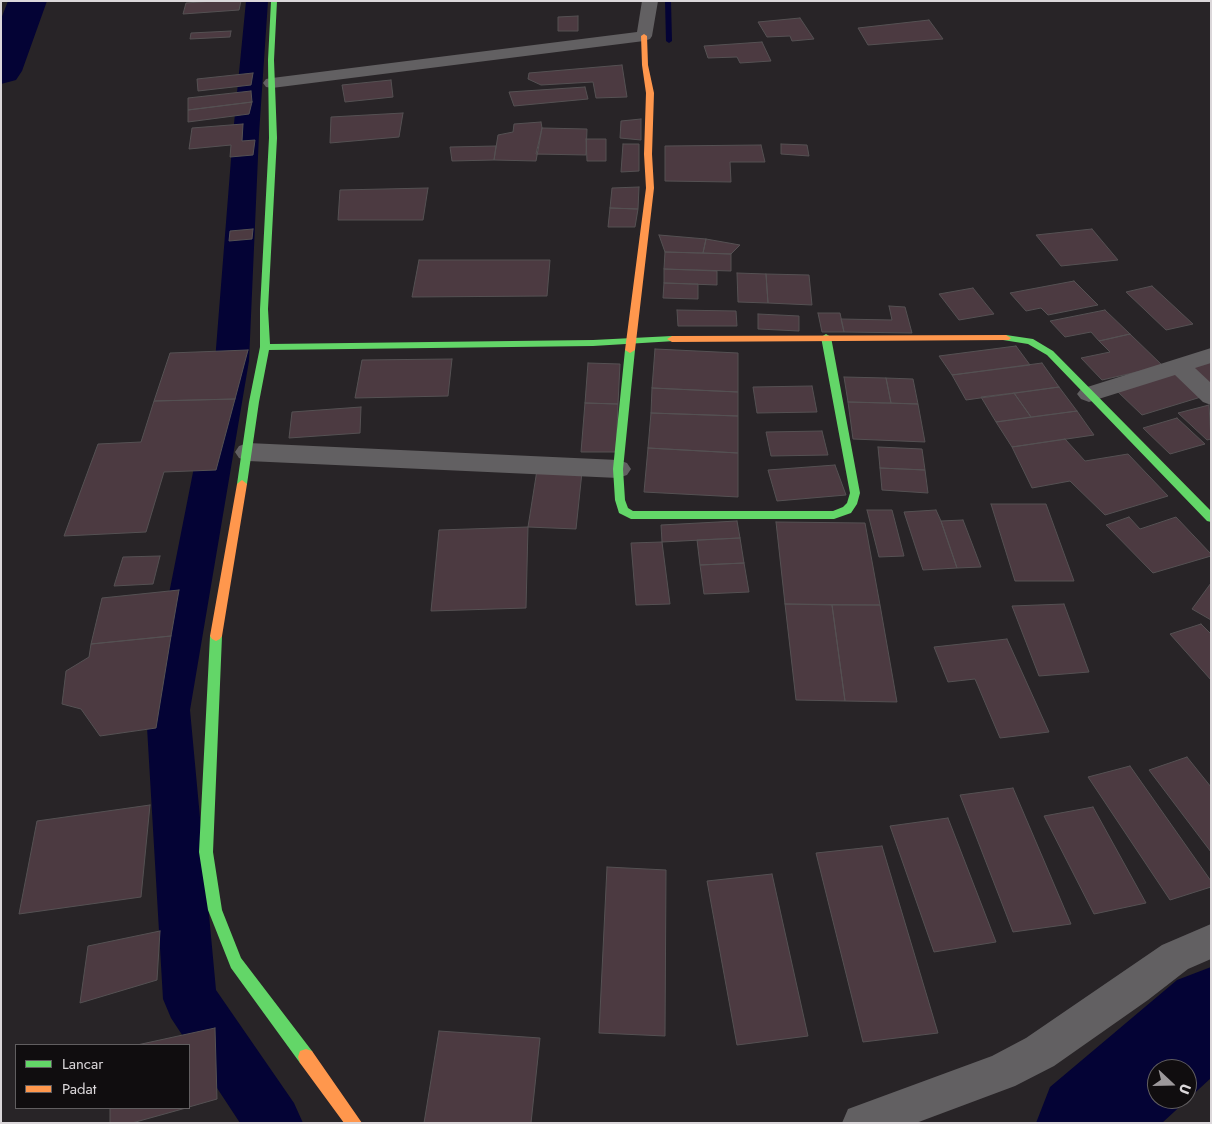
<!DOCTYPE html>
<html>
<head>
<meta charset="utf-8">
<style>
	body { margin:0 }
	#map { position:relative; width:1212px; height:1124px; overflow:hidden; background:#282427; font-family:Jost,sans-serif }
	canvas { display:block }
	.frame { position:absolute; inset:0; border:2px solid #dbd7da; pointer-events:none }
	.legend { position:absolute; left:15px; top:1044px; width:175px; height:65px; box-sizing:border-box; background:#100d0f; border:1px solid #615e60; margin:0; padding:6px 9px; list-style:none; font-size:15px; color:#dbd7da }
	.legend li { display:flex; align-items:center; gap:10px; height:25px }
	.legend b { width:25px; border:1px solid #615e60 }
	.north { position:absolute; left:1147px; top:1059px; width:50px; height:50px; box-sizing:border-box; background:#100d0f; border:1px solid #615e60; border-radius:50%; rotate:111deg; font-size:14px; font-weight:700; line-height:20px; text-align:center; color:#dbd7da }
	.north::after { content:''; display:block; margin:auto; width:18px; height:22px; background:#9c989b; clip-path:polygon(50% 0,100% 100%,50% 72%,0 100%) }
</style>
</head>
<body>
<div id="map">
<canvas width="1212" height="1124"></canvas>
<div class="frame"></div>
<ul class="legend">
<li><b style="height:6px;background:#63d668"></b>Lancar</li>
<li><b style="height:6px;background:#ff974d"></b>Padat</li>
</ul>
<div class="north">U</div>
</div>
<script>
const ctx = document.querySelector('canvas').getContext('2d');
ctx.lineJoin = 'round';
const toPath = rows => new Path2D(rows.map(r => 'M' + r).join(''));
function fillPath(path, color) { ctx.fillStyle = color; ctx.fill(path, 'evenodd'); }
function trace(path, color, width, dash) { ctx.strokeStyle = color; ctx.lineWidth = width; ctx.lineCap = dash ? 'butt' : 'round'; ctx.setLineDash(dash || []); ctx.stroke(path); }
const stream = toPath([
	[665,1,671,1,672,41,669,43,666,41,665,1]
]);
const canal = toPath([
	[246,1,268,1,259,134,249,361,190,710,216,990,294,1103,303,1123,240,1123,171,1018,163,999,146,710,215,361,233,134,246,1]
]);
const river = toPath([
	[8,1,47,1,22,71,16,80,1,84,1,19,8,1],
	[1211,967,1211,1078,1162,1123,1036,1123,1050,1087,1177,980,1211,967],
	[1157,1069,1187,1069,1187,1099,1157,1099,1157,1069]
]);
const building = toPath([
	[214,1,241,1,239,10,183,14,186,3,214,1],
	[578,16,578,31,558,31,558,17,578,16],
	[800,18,814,39,792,41,790,36,767,37,758,22,800,18],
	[929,20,943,39,868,45,858,28,929,20],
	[231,31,230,37,190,39,191,33,231,31],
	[762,42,771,61,740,63,737,57,708,58,704,46,762,42],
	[622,65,627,97,596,98,593,82,541,85,528,79,529,73,622,65],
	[253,73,251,85,198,91,197,79,253,73],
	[391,80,393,97,345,102,342,85,391,80],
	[585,87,588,99,514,106,509,92,585,87],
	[251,91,252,102,188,110,188,98,251,91],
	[252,102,249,114,188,122,188,110,252,102],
	[403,113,399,137,330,143,331,117,403,113],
	[641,119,641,140,620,138,621,121,641,119],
	[541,122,542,128,536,161,494,160,498,135,513,132,514,124,541,122],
	[243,124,242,141,255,140,253,155,230,157,231,145,189,149,192,128,243,124],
	[542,128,587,129,586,155,536,154,542,128],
	[586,139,606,139,606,161,587,161,586,139],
	[623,144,639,144,639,171,621,172,623,144],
	[781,144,807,145,809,156,781,154,781,144],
	[761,145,765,162,730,162,731,182,665,181,665,146,761,145],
	[496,146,494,160,452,161,450,147,496,146],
	[639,187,638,209,610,208,612,188,639,187],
	[428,188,423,220,338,220,340,190,428,188],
	[610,208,638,209,635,227,608,227,610,208],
	[253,229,252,239,229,241,230,231,253,229],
	[1092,229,1118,260,1061,266,1036,235,1092,229],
	[659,235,706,239,703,253,665,252,659,235],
	[706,239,740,245,731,254,703,253,706,239],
	[665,252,731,254,731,271,664,269,665,252],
	[419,260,550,260,547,296,412,297,419,260],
	[664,269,717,271,717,285,664,283,664,269],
	[737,273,766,274,768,303,738,302,737,273],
	[766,274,809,275,812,305,768,303,766,274],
	[1074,281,1098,305,1048,315,1041,308,1026,311,1010,293,1074,281],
	[664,283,698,284,698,299,663,298,664,283],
	[1152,286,1193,324,1166,330,1126,292,1152,286],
	[973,288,994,314,959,320,939,294,973,288],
	[889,306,905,307,912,333,844,332,841,319,892,320,889,306],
	[677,310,736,311,737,326,678,326,677,310],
	[1105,310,1130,334,1099,341,1091,332,1065,337,1050,321,1105,310],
	[818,313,840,313,844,332,822,332,818,313],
	[758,314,799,316,799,331,758,329,758,314],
	[1130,334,1163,366,1102,380,1081,358,1110,352,1099,341,1130,334],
	[1016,346,1030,365,952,375,939,356,1016,346],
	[655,349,738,353,738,392,652,388,655,349],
	[248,350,235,399,154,401,170,353,248,350],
	[452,359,448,396,355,398,362,360,452,359],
	[1211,360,1211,386,1189,366,1211,360],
	[588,363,620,364,618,404,585,403,588,363],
	[1042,363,1059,387,966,400,952,375,1042,363],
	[1175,374,1201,397,1142,415,1117,391,1175,374],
	[844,377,886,378,891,403,848,402,844,377],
	[886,378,913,379,918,404,891,403,886,378],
	[812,386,817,412,757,413,753,387,812,386],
	[1059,387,1077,411,1031,417,1014,393,1059,387],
	[652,388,738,392,738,416,651,413,652,388],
	[1014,393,1031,417,996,422,981,397,1014,393],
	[235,399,216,470,164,472,146,532,64,536,98,444,141,442,154,401,235,399],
	[848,402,918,404,925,442,853,439,848,402],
	[585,403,618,404,616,452,581,452,585,403],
	[1209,405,1211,439,1207,440,1178,413,1209,405],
	[361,407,360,433,289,438,292,412,361,407],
	[1077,411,1094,435,1012,447,996,422,1077,411],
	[651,413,738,416,738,453,648,448,651,413],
	[1177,418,1205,444,1170,454,1143,428,1177,418],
	[822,431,828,455,771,456,766,432,822,431],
	[1065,439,1085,461,1128,454,1168,496,1105,515,1070,481,1032,488,1012,447,1065,439],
	[878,447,922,449,925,470,880,468,878,447],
	[648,448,738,453,738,497,644,492,648,448],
	[835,465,846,495,777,501,768,470,835,465],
	[880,468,925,470,928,493,882,490,880,468],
	[537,470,582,472,576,529,528,527,537,470],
	[991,504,1046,504,1074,581,1015,581,991,504],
	[867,510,892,510,904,556,879,557,867,510],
	[936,510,941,521,957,568,923,570,904,512,936,510],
	[1129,517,1140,529,1176,517,1211,554,1211,556,1153,573,1106,525,1129,517],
	[963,520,981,567,957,568,941,521,963,520],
	[737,521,740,538,662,542,661,525,737,521],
	[776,522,865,523,880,605,785,604,776,522],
	[528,527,526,608,431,611,439,530,528,527],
	[740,538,744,563,700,565,697,540,740,538],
	[662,542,670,604,636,605,631,543,662,542],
	[160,556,153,584,114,586,123,557,160,556],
	[744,563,749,592,704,594,700,565,744,563],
	[1211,583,1211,620,1192,609,1211,583],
	[179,590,171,636,91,644,102,598,179,590],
	[785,604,832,605,845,701,796,700,785,604],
	[1064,604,1089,672,1039,676,1012,606,1064,604],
	[832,605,880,605,897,702,845,701,832,605],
	[1201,624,1211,634,1211,680,1170,634,1201,624],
	[171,636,156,728,100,736,81,709,62,704,66,671,89,657,91,644,171,636],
	[1007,639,1049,732,1000,738,975,679,948,682,934,647,1007,639],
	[1187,757,1211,787,1211,852,1149,770,1187,757],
	[1130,766,1211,881,1211,887,1170,900,1088,777,1130,766],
	[1013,788,1071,924,1013,932,960,795,1013,788],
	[150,805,141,897,19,914,37,821,150,805],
	[1093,807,1146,903,1094,914,1044,816,1093,807],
	[948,818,996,942,934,952,890,826,948,818],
	[882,846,938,1033,863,1042,816,853,882,846],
	[607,867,666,870,665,1036,599,1033,607,867],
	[772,874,808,1036,737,1045,707,881,772,874],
	[160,931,157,980,80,1003,88,946,160,931],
	[215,1028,217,1099,189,1107,189,1045,137,1045,215,1028],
	[439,1031,540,1038,531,1123,424,1123,439,1031],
	[110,1108,186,1108,132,1123,110,1123,110,1108]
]);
const street = toPath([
	[642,1,658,1,652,36,650,39,644,41,272,88,266,87,263,83,266,79,272,78,637,32,642,1],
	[1211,348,1211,363,1195,368,1211,383,1211,405,1203,402,1175,375,1089,402,1081,399,1077,394,1081,389,1211,348],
	[248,443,618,460,627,463,631,469,627,475,618,478,248,461,239,458,235,452,239,446,248,443],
	[1211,924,1211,959,1188,969,1148,1000,1054,1066,1015,1086,916,1123,842,1123,848,1109,992,1056,1026,1038,1162,945,1211,924]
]);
const fast = toPath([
	[271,1,277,1,274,60,277,138,268,309,270,344,593,340,672,336,675,337,675,341,593,346,269,350,259,402,247,484,242,488,238,487,237,484,249,402,260,347,260,309,269,138,268,60,271,1],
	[826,334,831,337,860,493,857,504,851,513,834,519,631,519,619,513,615,500,613,469,625,350,630,347,635,350,623,469,625,500,628,508,633,511,833,511,843,507,847,503,850,493,821,337,826,334],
	[1006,335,1033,339,1053,351,1211,511,1211,522,1207,521,1047,355,1028,344,1003,340,1001,338,1006,335],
	[216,631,220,633,222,636,213,852,222,910,241,958,312,1051,314,1057,312,1063,306,1065,300,1063,231,968,208,910,199,852,210,636,212,633,216,631]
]);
const slow = toPath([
	[644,34,647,36,648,65,654,93,652,154,654,188,635,350,630,353,625,350,646,188,644,154,646,93,642,65,641,36,644,34],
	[1006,335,1011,338,1009,340,672,342,667,339,672,336,1006,335],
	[242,480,247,484,222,636,220,639,216,641,212,639,210,636,237,484,242,480],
	[306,1049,312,1051,362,1123,344,1123,300,1063,298,1057,300,1051,306,1049]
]);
fillPath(stream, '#040335');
fillPath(canal, '#040335');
fillPath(river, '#040335');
fillPath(building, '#4c3a41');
trace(building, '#555153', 1);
fillPath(street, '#626062');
fillPath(fast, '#63d668');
fillPath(slow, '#ff974d');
</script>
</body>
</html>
